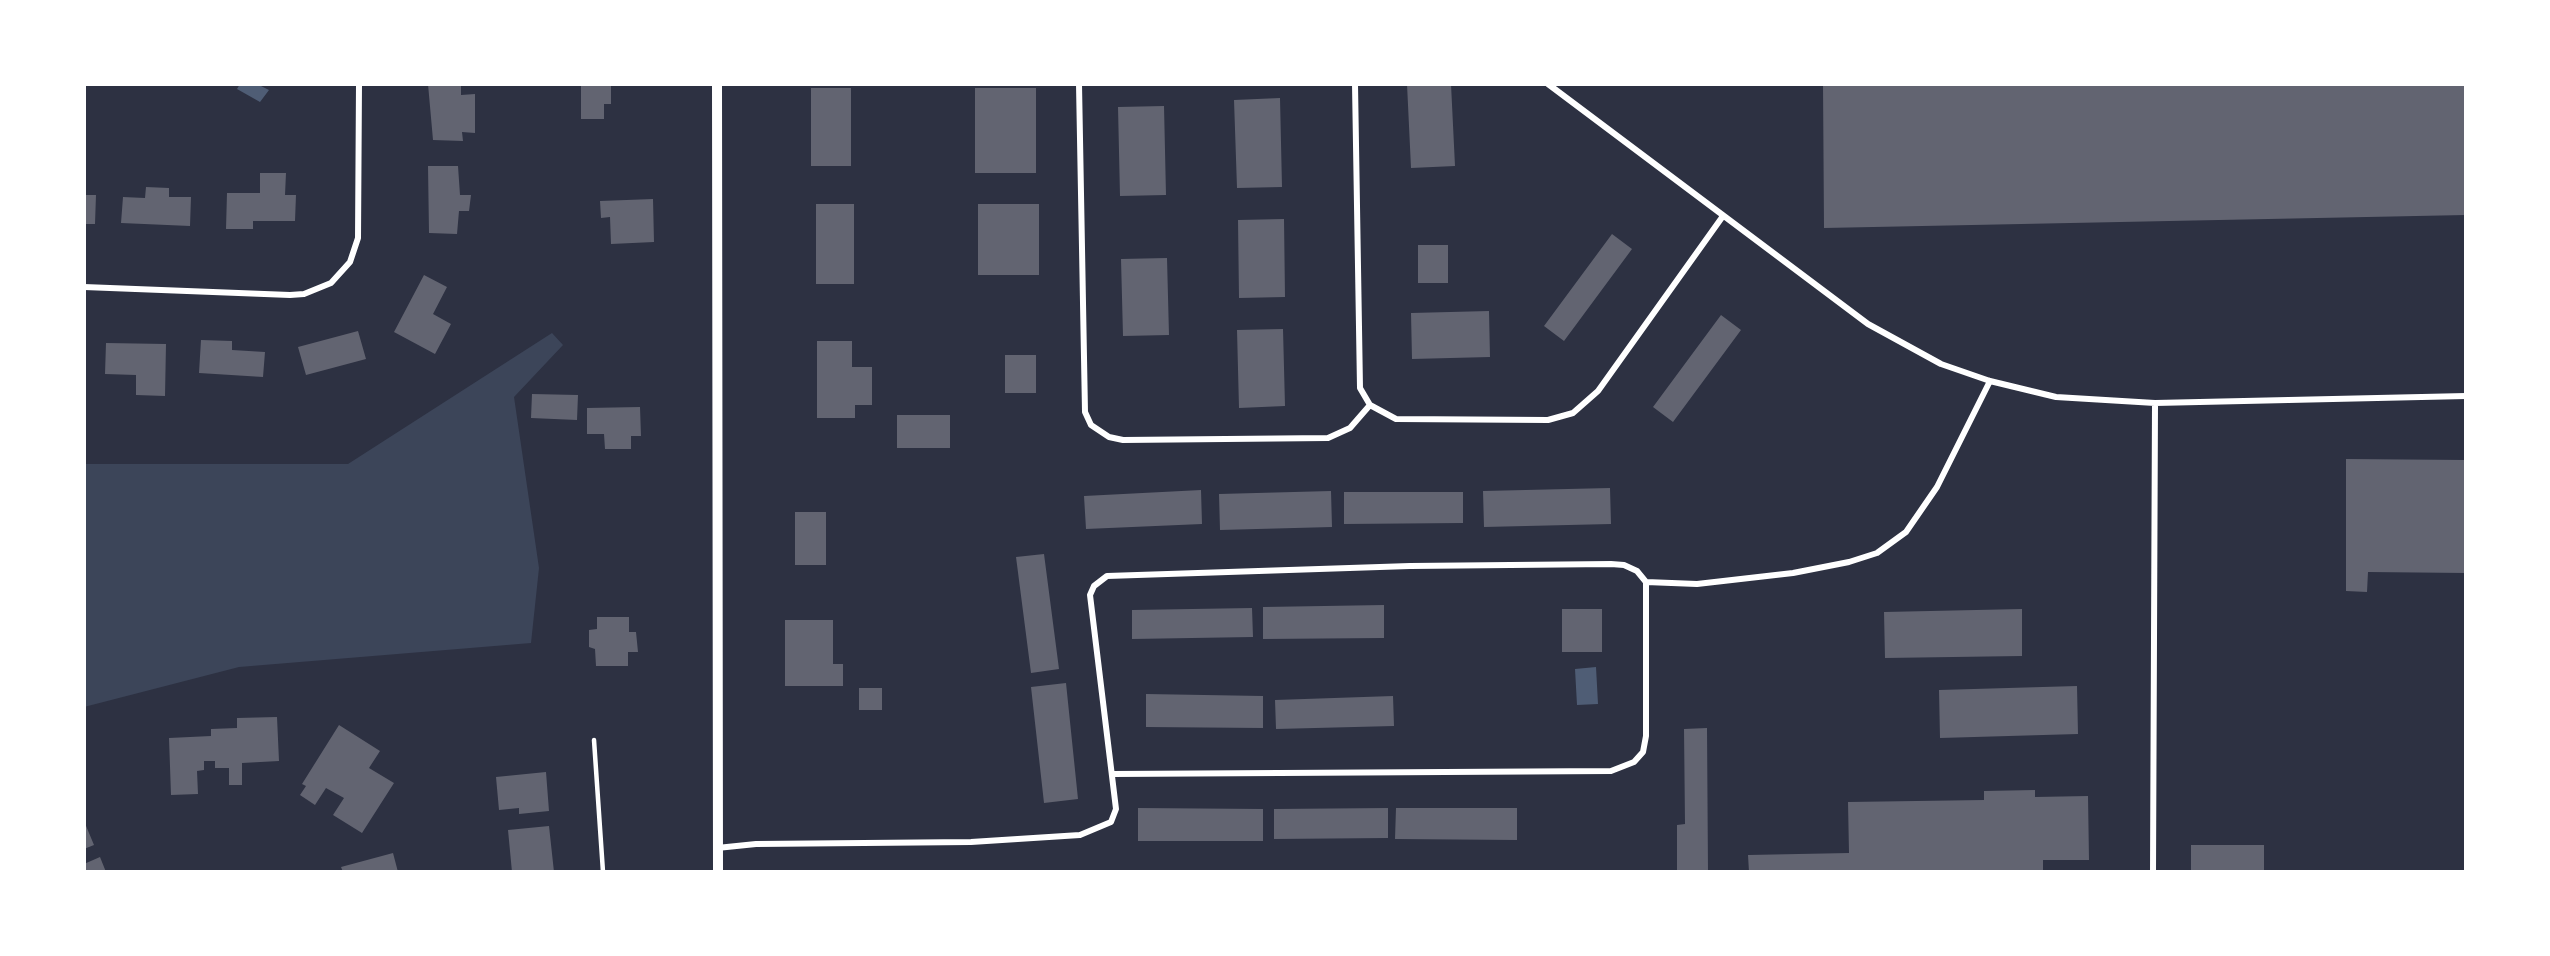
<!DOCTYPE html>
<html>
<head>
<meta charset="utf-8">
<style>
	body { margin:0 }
	#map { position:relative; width:2550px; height:956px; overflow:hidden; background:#2d3142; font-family:"Source Serif 4",serif }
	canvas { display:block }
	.frame { position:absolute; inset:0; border:86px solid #fff; pointer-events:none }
</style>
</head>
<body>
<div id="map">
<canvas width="2550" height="956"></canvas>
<div class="frame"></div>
</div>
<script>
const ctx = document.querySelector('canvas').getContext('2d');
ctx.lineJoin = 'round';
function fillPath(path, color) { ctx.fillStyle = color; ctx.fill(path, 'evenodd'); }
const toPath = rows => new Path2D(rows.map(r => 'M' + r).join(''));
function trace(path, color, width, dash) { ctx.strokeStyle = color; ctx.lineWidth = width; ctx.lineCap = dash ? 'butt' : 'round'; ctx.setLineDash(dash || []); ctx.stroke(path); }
const green = toPath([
	[552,333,563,345,514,397,539,568,531,643,239,667,84,707,84,464,348,464]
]);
const water = toPath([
	[240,84,257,84,269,90,260,102,237,89],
	[1596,667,1598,704,1577,705,1575,669]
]);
const building = toPath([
	[428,84,461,84,461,95,475,94,475,133,462,132,463,141,433,140],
	[581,84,611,84,611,104,604,104,604,119,581,119],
	[1407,84,1451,84,1455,166,1411,168],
	[1823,84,2466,84,2466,215,1824,228],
	[811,88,851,88,851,166,811,166],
	[975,88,1036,88,1036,173,975,173],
	[1280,98,1282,187,1237,188,1234,100],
	[1164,106,1166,195,1120,196,1118,107],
	[428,166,458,166,460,195,471,195,469,211,459,211,457,234,429,233],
	[260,173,286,173,285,195,296,195,295,221,253,221,253,229,226,229,227,193,260,193],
	[146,187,169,188,169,197,191,197,190,226,121,223,123,197,145,198],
	[84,195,96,195,95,224,84,224],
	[653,199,654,242,611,244,610,217,601,218,600,201],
	[816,204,854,204,854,284,816,284],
	[978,204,1039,204,1039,275,978,275],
	[1284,219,1285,297,1239,298,1238,220],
	[1612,234,1632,249,1564,341,1544,326],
	[1418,245,1448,245,1448,283,1418,283],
	[1167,258,1169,335,1123,336,1121,259],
	[424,275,447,287,433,314,451,324,435,354,394,332],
	[1489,311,1490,357,1412,359,1411,313],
	[1721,315,1741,330,1673,422,1653,407],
	[1283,329,1285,406,1239,408,1237,330],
	[358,331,366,359,306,375,298,347],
	[201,340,232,341,232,350,265,352,263,377,199,373],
	[817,341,852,341,852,367,872,367,872,405,855,405,855,418,817,418],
	[106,343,166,344,165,396,136,395,136,375,105,374],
	[1005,355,1036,355,1036,393,1005,393],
	[532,394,578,395,577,420,531,418],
	[640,407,641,436,631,436,631,449,605,449,604,434,587,434,587,408],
	[897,415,950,415,950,448,897,448],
	[2346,459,2466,460,2466,573,2368,572,2367,592,2346,591],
	[1610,488,1611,524,1484,527,1483,491],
	[1201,490,1202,524,1086,529,1084,496],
	[1331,491,1332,527,1220,530,1219,494],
	[1344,492,1463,492,1463,523,1344,524],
	[795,512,826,512,826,565,795,565],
	[1044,554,1059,669,1031,673,1016,557],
	[1384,605,1384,638,1263,639,1263,607],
	[1252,608,1253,637,1132,639,1132,610],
	[1562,609,1602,609,1602,652,1562,652],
	[2022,609,2022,656,1885,658,1884,612],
	[597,617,629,617,629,632,636,632,638,652,628,652,628,666,596,666,595,649,589,647,589,630,597,629],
	[785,620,833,620,833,664,843,664,843,686,785,686],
	[1066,683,1078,799,1044,803,1031,687],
	[2077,686,2078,734,1940,738,1939,690],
	[859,688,882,688,882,710,859,710],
	[1146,694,1263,696,1263,728,1146,727],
	[1393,696,1394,726,1276,729,1275,700],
	[277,717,279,761,242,763,242,785,229,785,229,768,215,768,215,761,204,761,204,770,197,771,198,794,171,795,169,738,211,736,211,729,237,728,237,718],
	[339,725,380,751,369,768,394,783,362,833,333,815,344,798,326,788,315,805,300,795,306,786,302,784],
	[1707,728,1708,872,1677,872,1677,825,1685,824,1684,729],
	[546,772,549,811,519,814,519,808,499,810,496,777],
	[2035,790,2035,797,2088,796,2089,860,2043,860,2043,871,1749,872,1748,855,1849,853,1848,802,1984,800,1984,791],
	[1138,808,1263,809,1263,841,1138,841],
	[1388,808,1388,838,1274,839,1274,809],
	[1396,808,1517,808,1517,840,1395,839],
	[84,821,94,845,84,849],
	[549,826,554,872,512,872,508,830],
	[2191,845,2264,845,2264,872,2191,872],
	[393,853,398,872,343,872,341,867],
	[100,857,106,872,84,872,84,864]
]);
const service = toPath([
	[594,740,603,872]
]);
const minor = toPath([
	[1079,84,1085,412,1091,425,1109,437,1123,440,1328,438,1350,428,1370,405],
	[1355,84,1360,388,1370,405,1396,419,1548,420,1573,413,1598,391,1723,216],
	[1548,84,1868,324,1941,364,1990,381,2056,397,2155,403,2466,396],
	[84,287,290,295,304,294,331,283,350,262,358,238,359,84],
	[1646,582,1697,584,1793,573,1849,562,1877,553,1906,532,1937,487,1990,381],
	[717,848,756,844,971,842,1080,835,1111,822,1116,809,1090,595,1094,586,1107,576,1410,566,1611,564,1624,565,1637,571,1646,582,1646,736,1643,752,1634,762,1611,771,1113,774],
	[2153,872,2155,403]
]);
const tertiary = toPath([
	[717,84,718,872]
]);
fillPath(green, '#3c4559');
fillPath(water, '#4f5d75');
fillPath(building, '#626471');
trace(service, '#fff', 4.5);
trace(minor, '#fff', 6);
trace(tertiary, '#fff', 10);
</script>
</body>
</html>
